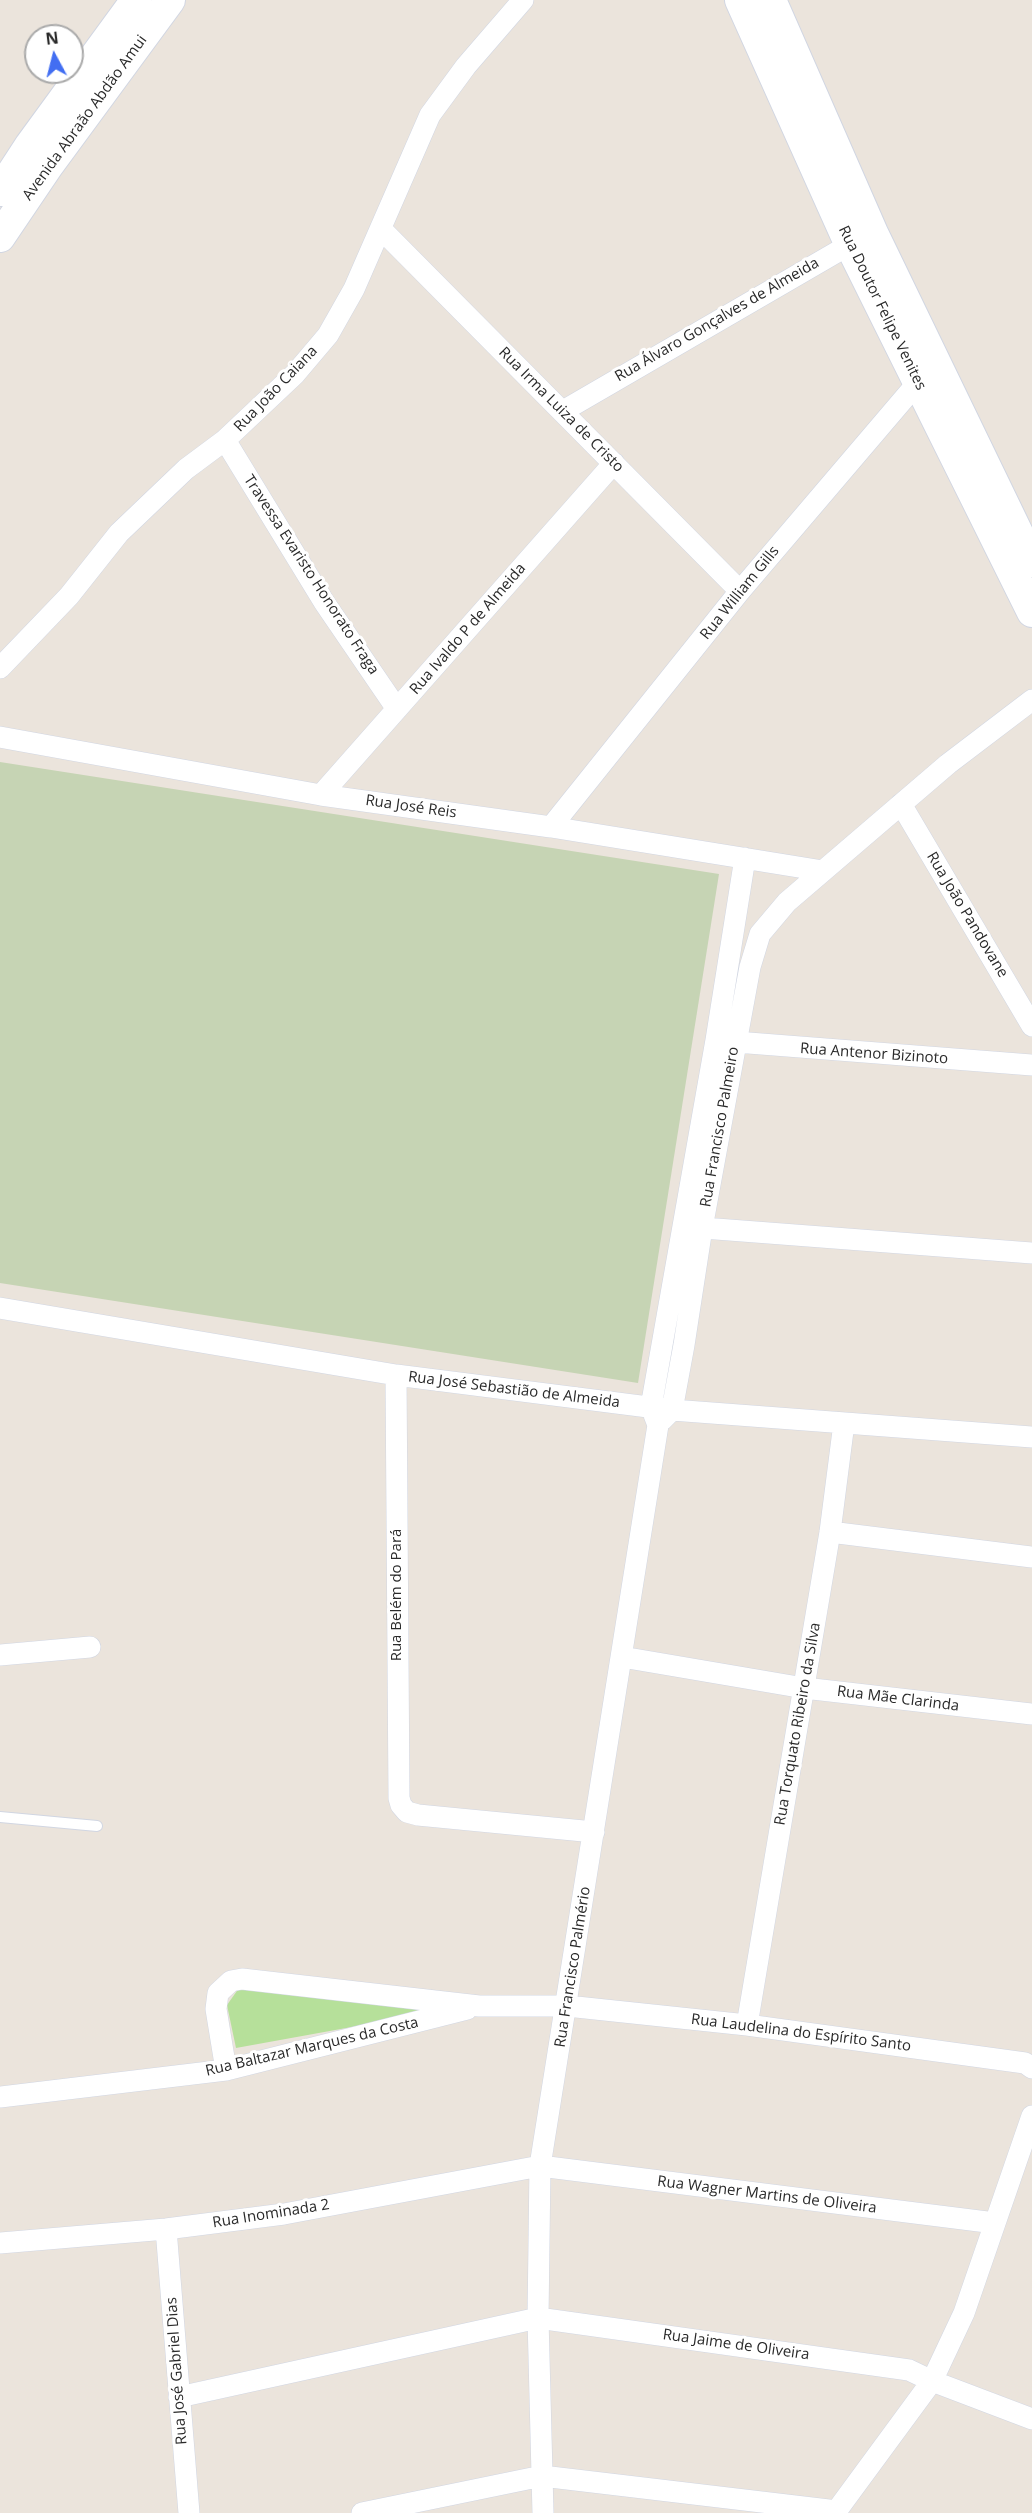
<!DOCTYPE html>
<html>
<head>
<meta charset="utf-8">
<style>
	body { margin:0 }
	#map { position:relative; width:1032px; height:2513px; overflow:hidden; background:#ebe4dc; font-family:"Open Sans",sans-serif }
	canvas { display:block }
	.north { position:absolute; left:24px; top:24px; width:60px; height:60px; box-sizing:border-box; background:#fff; border:2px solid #aaa; border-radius:50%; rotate:353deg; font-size:16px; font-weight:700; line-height:24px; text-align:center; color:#2a2a2a }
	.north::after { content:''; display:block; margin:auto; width:21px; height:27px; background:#426ef2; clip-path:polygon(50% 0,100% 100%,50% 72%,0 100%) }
</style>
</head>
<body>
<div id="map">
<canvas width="1032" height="2513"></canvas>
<div class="north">N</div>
</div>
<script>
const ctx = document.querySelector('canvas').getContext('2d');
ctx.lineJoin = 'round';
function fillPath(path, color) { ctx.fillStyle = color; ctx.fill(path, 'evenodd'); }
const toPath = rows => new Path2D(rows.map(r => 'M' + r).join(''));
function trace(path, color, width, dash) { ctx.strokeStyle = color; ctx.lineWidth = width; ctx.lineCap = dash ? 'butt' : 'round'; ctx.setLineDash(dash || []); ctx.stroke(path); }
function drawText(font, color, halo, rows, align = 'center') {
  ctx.font = font + ' "Open Sans",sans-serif'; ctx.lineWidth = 6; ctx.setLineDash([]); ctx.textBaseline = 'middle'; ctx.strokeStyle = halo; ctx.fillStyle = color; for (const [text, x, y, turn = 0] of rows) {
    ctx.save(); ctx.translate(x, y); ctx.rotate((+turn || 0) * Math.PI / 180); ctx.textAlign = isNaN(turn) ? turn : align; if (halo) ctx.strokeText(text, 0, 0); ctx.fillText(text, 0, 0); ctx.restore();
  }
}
const green = toPath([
	[239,1988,441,2007,429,2013,236,2048,227,2005]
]);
const cemetery = toPath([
	[0,762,719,874,638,1383,0,1283]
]);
const lane = toPath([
	[0,1817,97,1826]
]);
const street = toPath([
	[381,229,740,591],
	[563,411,861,238],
	[225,440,324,602,397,709],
	[0,668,69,596,119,533,186,469,225,440,295,374,328,335,354,289,430,115,466,66,523,0],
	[0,737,321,795,551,827,823,871],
	[321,795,614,463],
	[901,804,1032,1026],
	[551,827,740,591,925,374],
	[723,1041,1032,1065],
	[690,1227,1032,1253],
	[0,1308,396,1375,672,1410,1032,1437],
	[396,1375,399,1798,401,1805,407,1812,418,1815,594,1832],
	[662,1420,672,1410,684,1345,702,1228,750,967,760,934,787,902,948,764,1032,700],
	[830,1532,1032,1557],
	[0,1655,90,1647],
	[622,1657,804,1688,1032,1714],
	[747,2025,830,1532,844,1423],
	[226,2070,216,2009,218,1993,231,1981,242,1979,479,2006,567,2006,747,2025,1025,2063,1032,2068],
	[0,2097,226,2070,467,2009],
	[166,2229,189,2513],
	[0,2243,166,2229,284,2214,540,2166,995,2223],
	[179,2397,538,2318,909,2370,932,2381,1032,2419],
	[362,2513,542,2476,837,2511],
	[543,2513,538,2318,540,2166,658,1425,651,1407,716,1040,745,858],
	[835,2513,932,2381,964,2313,1032,2116]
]);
const secondary = toPath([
	[740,0,849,243,1032,612],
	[771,0,873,233,1032,562],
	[0,191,30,145,136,0],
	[0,237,48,166,170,0]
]);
const streetNames = [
	["Avenida Abraão Abdão Amui",85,118,-54],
	["Rua Doutor Felipe Venites",882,308,64],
	["Rua Álvaro Gonçalves de Almeida",717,320,-30],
	["Rua João Caiana",276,389,-46],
	["Rua Irma Luiza de Cristo",561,410,45],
	["Travessa Evaristo Honorato Fraga",311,575,57],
	["Rua William Gills",740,593,-51],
	["Rua Ivaldo P de Almeida",468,629,-49],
	["Rua José Reis",411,807,8],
	["Rua João Pandovane",967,915,59],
	["Rua Antenor Bizinoto",874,1054,4],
	["Rua Francisco Palmeiro",720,1127,-80],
	["Rua José Sebastião de Almeida",514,1390,7],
	["Rua Belém do Pará",397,1595,-90],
	["Rua Mãe Clarinda",898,1699,7],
	["Rua Torquato Ribeiro da Silva",798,1724,-80],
	["Rua Francisco Palmério",573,1967,-81],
	["Rua Laudelina do Espírito Santo",801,2033,7],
	["Rua Baltazar Marques da Costa",312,2047,-13],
	["Rua Wagner Martins de Oliveira",767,2195,7],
	["Rua Inominada 2",271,2214,-9],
	["Rua Jaime de Oliveira",736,2345,8],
	["Rua José Gabriel Dias",177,2371,-94]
];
fillPath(green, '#b6e09a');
fillPath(cemetery, '#c6d4b4');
trace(lane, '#d1d6e2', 12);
trace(street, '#d1d6e2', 22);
trace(secondary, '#d1d6e2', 32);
trace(lane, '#fff', 10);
trace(street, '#fff', 21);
trace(secondary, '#fff', 30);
drawText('15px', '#2a2a2a', '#fff', streetNames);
</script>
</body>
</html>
